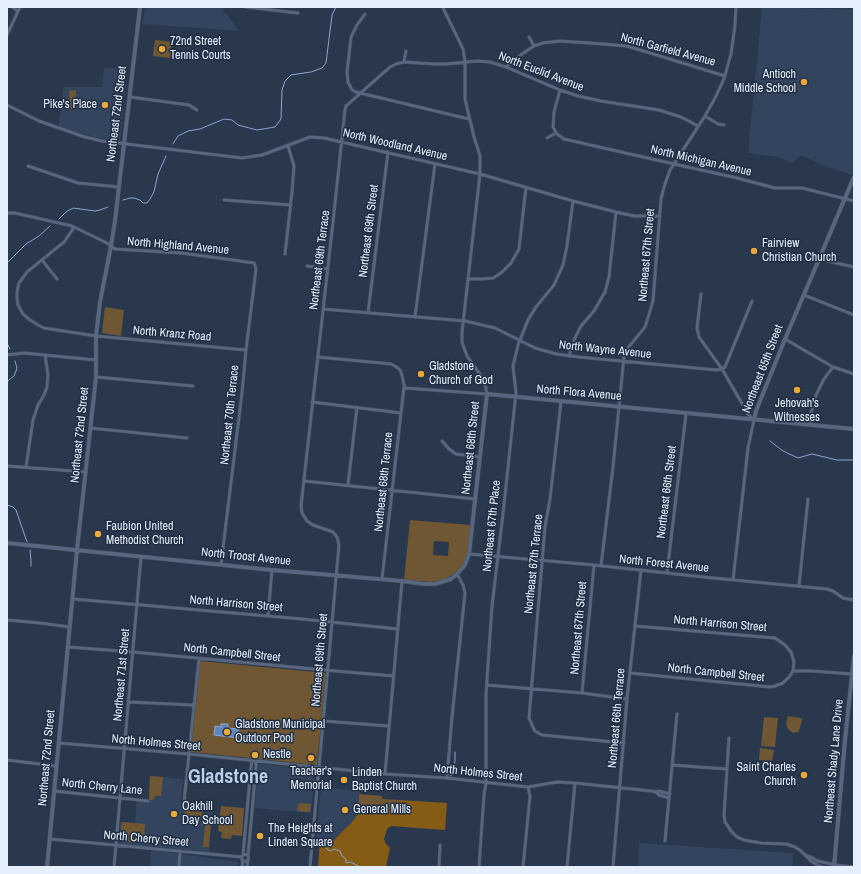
<!DOCTYPE html>
<html>
<head>
<meta charset="utf-8">
<style>
	body { margin:0 }
	#map { position:relative; width:861px; height:874px; overflow:hidden; background:#2a384e; font-family:"Archivo Narrow",sans-serif }
	canvas { display:block }
	.frame { position:absolute; inset:0; border:8px solid #e6effd; pointer-events:none }
</style>
</head>
<body>
<div id="map">
<canvas width="861" height="874"></canvas>
<div class="frame"></div>
</div>
<script>
const ctx = document.querySelector('canvas').getContext('2d');
ctx.lineJoin = 'round';
function fillPath(path, color) { ctx.fillStyle = color; ctx.fill(path, 'evenodd'); }
const toPath = rows => new Path2D(rows.map(r => 'M' + r).join(''));
function trace(path, color, width, dash) { ctx.strokeStyle = color; ctx.lineWidth = width; ctx.lineCap = dash ? 'butt' : 'round'; ctx.setLineDash(dash || []); ctx.stroke(path); }
function drawText(font, color, halo, rows, align = 'center') {
  ctx.font = font + ' "Archivo Narrow",sans-serif'; ctx.lineWidth = 3; ctx.setLineDash([]); ctx.textBaseline = 'middle'; ctx.strokeStyle = halo; ctx.fillStyle = color; for (const [text, x, y, turn = 0] of rows) {
    ctx.save(); ctx.translate(x, y); ctx.rotate((+turn || 0) * Math.PI / 180); ctx.textAlign = isNaN(turn) ? turn : align; if (halo) ctx.strokeText(text, 0, 0); ctx.fillText(text, 0, 0); ctx.restore();
  }
}
const built = toPath([
	[145,7,221,7,239,31,143,24],
	[762,7,854,10,854,171,852,175,820,164,801,155,792,163,777,157,748,153],
	[104,68,127,69,120,142,94,137,59,126,63,87,102,87],
	[260,764,315,769,311,813,254,808,258,766],
	[150,776,183,779,181,803,213,807,209,852,119,844,120,822,135,823,137,798,149,799],
	[321,787,360,791,358,814,352,822,331,842,316,838],
	[639,843,793,853,792,867,638,867],
	[151,850,238,862,237,867,150,867]
]);
const green = toPath([
	[155,40,172,42,170,58,153,56],
	[76,90,75,109,70,109,69,91],
	[105,307,124,310,121,336,102,333],
	[410,520,471,525,468,547,467,556,463,564,455,573,446,579,437,581,430,582,404,580],
	[434,541,449,542,448,556,433,555],
	[200,661,326,673,317,765,191,752],
	[788,716,801,718,802,720,799,731,798,732,793,733,788,729,786,724],
	[764,717,778,718,775,747,761,746],
	[760,748,774,750,772,761,759,760],
	[150,776,163,777,161,796,155,796,153,800,149,800],
	[359,794,382,796,382,799,400,800,394,806,381,807,374,805,358,812],
	[301,803,311,804,310,812,297,811,298,804,300,804],
	[185,806,203,808,202,817,184,815],
	[221,806,244,808,242,836,232,835,231,839,221,838,222,832,218,831],
	[202,818,211,819,209,847,203,847,205,825,201,825],
	[122,822,145,824,144,841,142,843,120,841]
]);
const forest = toPath([
	[400,800,447,803,445,830,391,826,387,829,384,839,386,844,390,848,386,867,318,867,320,839,332,842,352,822,358,814,358,812,374,805,381,807,394,806]
]);
const water = toPath([
	[221,724,228,724,228,728,239,729,238,738,214,735,215,726,221,727,221,724]
]);
const stream = toPath([
	[173,144,178,136,188,131,200,129,224,119,232,120,238,125,257,130,275,127,281,119,282,90,285,81,291,75,311,72,322,68,326,63,332,15,336,7],
	[123,200,130,198,134,198,140,200,143,203,147,203,150,199,154,192,158,174,166,156],
	[59,219,66,212,73,208,95,211,100,210,108,207],
	[7,263,26,244,39,236,50,226],
	[7,343,10,349],
	[7,382,9,380,14,376,16,371,17,368,15,361],
	[770,441,783,451,798,458,812,454,837,460,854,460],
	[7,505,13,507,16,510,27,542],
	[30,550,31,561,31,566],
	[451,776,455,761,455,752],
	[325,847,328,850,331,851,334,849,340,851,342,856,346,859,346,863,351,862,360,867]
]);
const street = toPath([
	[12,7,18,11],
	[245,7,298,13],
	[365,14,357,25,351,37,347,72,348,82,352,90,356,92,360,93,469,119],
	[7,35,20,7],
	[529,37,534,46],
	[404,62,406,51],
	[506,67,522,54,534,46,543,43,560,41,603,44,626,46,637,49,725,76],
	[560,90,554,112,553,127,557,134,564,139,674,164,733,177,775,188,802,188,854,201],
	[130,97,189,105,197,110],
	[7,105,39,121,85,137,102,141,242,158,262,155,310,137,324,138,480,174,573,201,616,212,634,216,660,216],
	[705,116,718,124,724,125],
	[547,138,556,133],
	[28,166,78,183,119,187],
	[224,200,291,205],
	[7,213,15,213,72,226,107,243,115,249,181,253,226,259,254,263,255,265,256,269,246,350,242,393,221,564],
	[72,226,73,229,64,242,27,272,19,283,17,292,17,298,18,305,23,314,30,320,38,325,44,328,96,336,246,350],
	[285,254,292,192,294,166,288,146],
	[819,259,854,267],
	[42,260,57,279],
	[307,266,328,269],
	[468,279,483,279,493,278,501,273,511,263,519,249,526,187],
	[701,294,697,328,699,337,722,369,748,414,754,420,748,448,733,580],
	[804,295,854,315],
	[323,309,465,321,495,328,535,348,556,354,579,357,621,361,717,370,722,369,725,367,752,301],
	[368,313,388,152],
	[415,317,435,164],
	[785,339,833,367,854,374],
	[7,355,24,353,96,360],
	[569,356,575,338,581,326,594,311,605,292,609,277,616,212],
	[318,357,391,364,395,366,400,370,402,375,404,385,405,388,487,394,484,380,467,356,462,342,462,332,480,174,480,156,474,137,465,99,465,61,463,49,444,10,443,7],
	[96,377,193,386],
	[312,402,401,413],
	[561,402,550,499,545,527,529,718,533,727,535,731,542,735,624,743],
	[810,425,811,413,816,395,824,379,833,367],
	[90,428,187,438],
	[442,441,449,449,456,454,480,457],
	[7,466,86,472],
	[26,467,33,420,38,405,44,395,47,387,48,375,45,355],
	[304,481,475,499],
	[348,485,357,407],
	[469,554,594,565,703,577,827,589,833,591,843,598,854,600],
	[601,566,613,467,624,357,627,349,645,327,650,311,653,301,661,199,664,187,670,170,705,116,715,98,724,79,731,54,735,25,736,7],
	[667,573,686,414],
	[382,579,404,387],
	[799,586,808,499],
	[73,599,302,619,398,629],
	[268,616,272,570],
	[7,620,40,623,70,627],
	[635,626,775,638,785,645,791,652,794,662,793,671],
	[68,647,133,652,324,670,394,676],
	[793,671,812,671,852,674],
	[630,673,770,687,775,686,783,683,789,677,793,671],
	[487,685,582,693,627,699],
	[582,693,594,565],
	[129,702,193,705],
	[323,721,389,726],
	[729,738,724,815,725,822,731,831,737,837,744,840,761,843,786,844,795,847,801,851,811,861,819,866,823,867],
	[59,743,189,754,385,774,447,778,528,787,557,782,575,783,651,791,656,792,659,795,669,798],
	[7,760,56,766],
	[672,765,727,769],
	[385,774,402,581],
	[447,778,452,717,465,593,463,585,457,574],
	[54,791,148,801],
	[656,792,659,791,670,794],
	[184,802,199,659],
	[50,839,242,857],
	[665,841,677,714],
	'241.5 858a3.5 3.5 0 1 1 7 0a3.5 3.5 0 1 1-7 0Z',
	[243,855,251,767,252,761],
	[248,856,256,767,256,761],
	[807,856,811,857,818,861,835,865,854,867],
	[114,867,141,557],
	[179,867,180,851],
	[242,867,243,860],
	[247,867,248,860],
	[310,867,339,545,337,537,333,532,313,525,307,521,302,513,301,506,333,222,345,110,346,106,390,67,396,64,404,62,435,64,446,64,477,61,490,62,506,67,560,90,578,96,601,101,659,110,681,117,698,126],
	[439,867,440,845],
	[479,867,484,795,486,783,486,695,492,606,503,514,516,393,513,366,518,345,528,320,536,307,554,285,563,265,567,246,573,201],
	[523,867,530,796,528,787],
	[567,867,575,783],
	[613,867,627,699,641,570]
]);
const secondary = toPath([
	[754,420,756,411,785,339,854,177],
	[7,543,272,570,402,581,424,584,435,584,451,579,457,574,465,565,469,554,487,394,854,429],
	[47,867,77,550,96,377,96,336,100,302,111,246,115,221,140,7],
	[834,867,845,740,854,656]
]);
const markers = [
	[162,49,4,"#eba93a"],
	[804,82,4,"#eba93a"],
	[105,105,4,"#eba93a"],
	[754,251,4,"#eba93a"],
	[421,374,4,"#eba93a"],
	[797,390,4,"#eba93a"],
	[98,534,4,"#eba93a"],
	[227,732,4,"#eba93a"],
	[255,755,4,"#eba93a"],
	[311,758,4,"#eba93a"],
	[804,775,4,"#eba93a"],
	[344,780,4,"#eba93a"],
	[345,810,4,"#eba93a"],
	[174,814,4,"#eba93a"],
	[260,836,4,"#eba93a"]
];
const poiNames = [
	["72nd Street",170,42],
	["Tennis Courts",170,56],
	["Antioch",796,75,"right"],
	["Middle School",796,89,"right"],
	["Pike's Place",97,105,"right"],
	["Fairview",762,244],
	["Christian Church",762,258],
	["Gladstone",429,367],
	["Church of God",429,381],
	["Jehovah's",797,404,"center"],
	["Witnesses",797,418,"center"],
	["Faubion United",106,527],
	["Methodist Church",106,541],
	["Gladstone Municipal",235,725],
	["Outdoor Pool",235,739],
	["Nestle",263,755],
	["Saint Charles",796,768,"right"],
	["Church",796,782,"right"],
	["Teacher's",311,772,"center"],
	["Memorial",311,786,"center"],
	["Linden",352,773],
	["Baptist Church",352,787],
	["Oakhill",182,807],
	["Day School",182,821],
	["General Mills",353,810],
	["The Heights at",268,829],
	["Linden Square",268,843]
];
const streetNames = [
	["North Garfield Avenue",668,50,15],
	["North Euclid Avenue",541,72,21],
	["Northeast 72nd Street",117,114,-83],
	["North Woodland Avenue",395,145,13],
	["North Michigan Avenue",701,161,13],
	["Northeast 69th Street",369,231,-83],
	["North Highland Avenue",178,246,5],
	["Northeast 67th Street",647,255,-85],
	["Northeast 69th Terrace",320,260,-83],
	["North Kranz Road",172,334,5],
	["North Wayne Avenue",605,350,6],
	["Northeast 65th Street",763,369,-69],
	["North Flora Avenue",579,393,5],
	["Northeast 70th Terrace",230,415,-84],
	["Northeast 72nd Street",80,435,-84],
	["Northeast 68th Street",471,448,-84],
	["Northeast 68th Terrace",384,482,-84],
	["Northeast 66th Street",667,492,-83],
	["Northeast 67th Place",492,526,-84],
	["North Troost Avenue",246,557,6],
	["Northeast 67th Terrace",534,564,-84],
	["North Forest Avenue",664,564,6],
	["North Harrison Street",236,604,5],
	["North Harrison Street",720,624,5],
	["Northeast 67th Street",579,628,-85],
	["North Campbell Street",232,653,6],
	["Northeast 69th Street",320,660,-85],
	["North Campbell Street",716,673,6],
	["Northeast 71st Street",122,675,-85],
	["Northeast 66th Terrace",617,718,-85],
	["North Holmes Street",156,743,5],
	["Northeast 72nd Street",47,758,-85],
	["Northeast Shady Lane Drive",834,761,-85],
	["North Holmes Street",478,773,6],
	["North Cherry Lane",102,787,6],
	["North Cherry Street",146,839,5]
];
const townNames = [
	["Gladstone",228,778]
];
fillPath(built, '#33445f');
fillPath(green, '#6f5733');
fillPath(forest, '#855c16');
fillPath(water, '#6187c0');
trace(water, '#89a6d2', 1);
trace(stream, '#89a6d2', 1);
trace(street, '#495568', 3.5);
trace(secondary, '#495568', 4.5);
trace(street, '#58677f', 2.5);
trace(secondary, '#58677f', 3.5);
for (const [x, y, r, color] of markers) { const dot = new Path2D(); dot.arc(x, y, r, 0, 2 * Math.PI); ctx.fillStyle = color; ctx.fill(dot); trace(dot, '#202e43', 1.5); }
drawText('12px', '#e6effd', '#202e43', poiNames, 'left');
drawText('12px', '#e6effd', '#202e43', streetNames);
drawText('bold 20px', '#bacce7', '#202e43', townNames);
</script>
</body>
</html>
